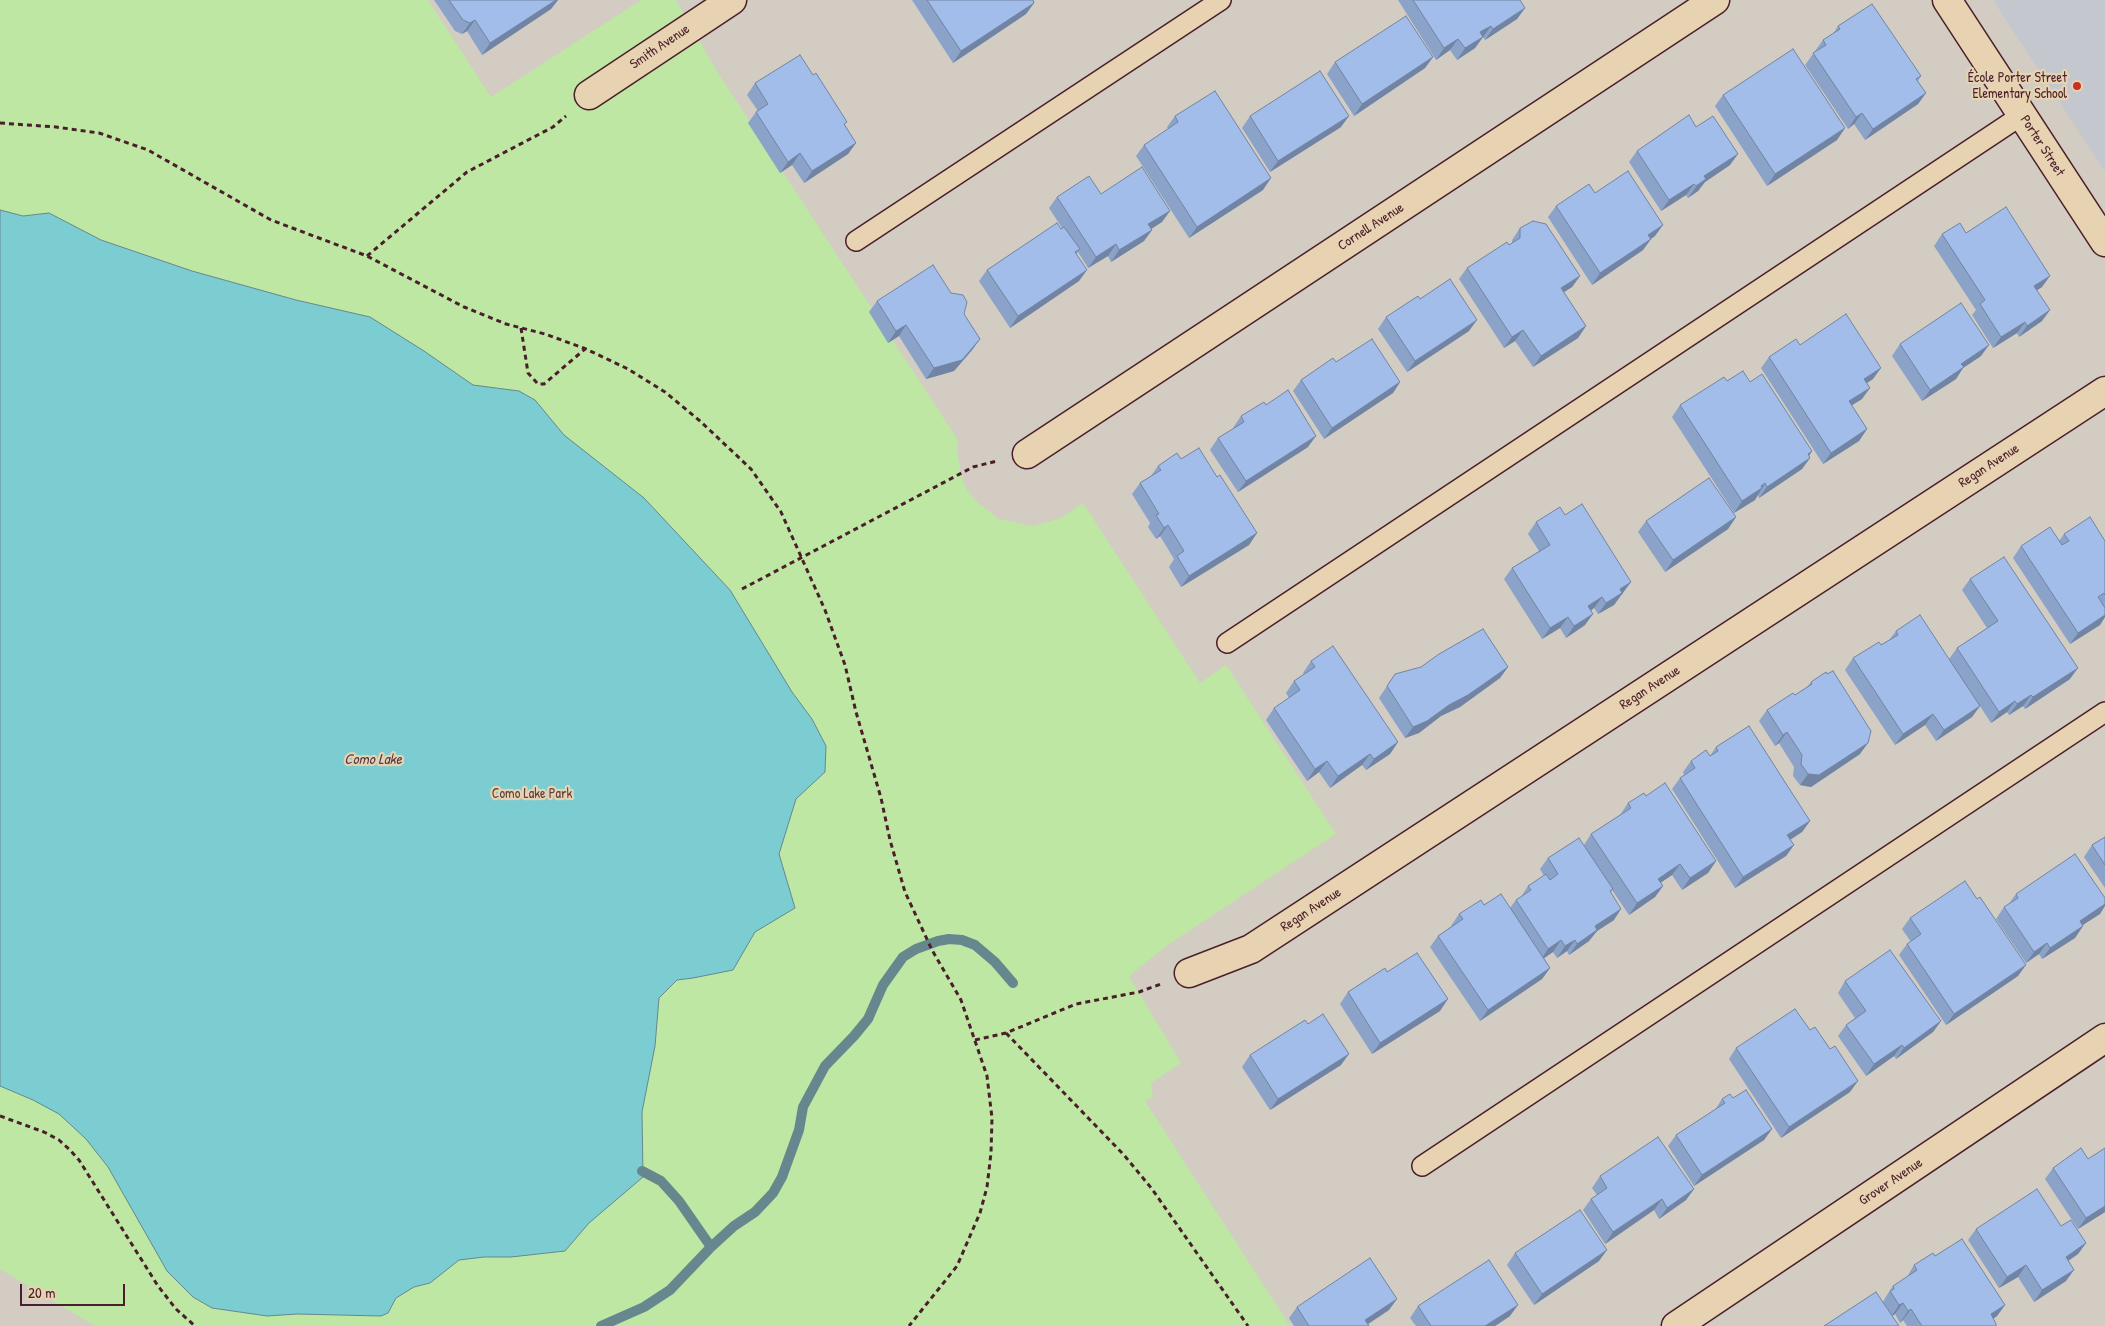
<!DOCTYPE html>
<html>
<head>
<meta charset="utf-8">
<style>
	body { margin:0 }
	#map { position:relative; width:2105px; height:1326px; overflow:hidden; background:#d2ccc2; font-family:"Patrick Hand",sans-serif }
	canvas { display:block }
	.scale { position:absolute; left:20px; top:1284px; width:105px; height:22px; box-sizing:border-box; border:2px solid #4a1f2b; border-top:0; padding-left:6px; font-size:15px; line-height:18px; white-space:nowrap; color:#4a1f2b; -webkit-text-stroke:4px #e7d3b1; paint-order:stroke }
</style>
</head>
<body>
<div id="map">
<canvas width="2105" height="1326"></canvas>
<div class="scale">20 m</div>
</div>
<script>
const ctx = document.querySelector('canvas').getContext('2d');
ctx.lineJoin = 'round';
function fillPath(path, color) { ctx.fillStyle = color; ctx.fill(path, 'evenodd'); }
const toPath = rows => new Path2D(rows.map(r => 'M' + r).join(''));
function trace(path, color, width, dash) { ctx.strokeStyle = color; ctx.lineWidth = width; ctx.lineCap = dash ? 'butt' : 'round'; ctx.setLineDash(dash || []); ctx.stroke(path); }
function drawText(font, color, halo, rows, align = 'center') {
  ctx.font = font + ' "Patrick Hand",sans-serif'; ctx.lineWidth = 4.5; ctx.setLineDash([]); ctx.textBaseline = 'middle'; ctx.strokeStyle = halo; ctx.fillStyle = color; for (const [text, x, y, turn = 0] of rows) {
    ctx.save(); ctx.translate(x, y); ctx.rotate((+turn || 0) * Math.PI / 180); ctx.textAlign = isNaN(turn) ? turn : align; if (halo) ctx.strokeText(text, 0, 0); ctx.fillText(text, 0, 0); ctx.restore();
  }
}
const built = toPath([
	[1993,0,2105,0,2105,172]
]);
const green = toPath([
	[0,0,428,0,491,97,641,0,676,0,718,73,958,440,957,453,962,478,967,490,977,502,999,519,1033,526,1061,518,1083,503,1200,683,1226,665,1336,834,1169,944,1129,976,1181,1063,1151,1083,1153,1097,1145,1101,1290,1326,95,1326,0,1269]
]);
const water = toPath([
	[0,210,23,216,49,213,101,240,192,271,296,300,370,317,424,351,473,385,519,391,535,400,564,435,644,498,730,590,792,692,812,719,826,746,825,772,796,799,779,854,795,908,755,932,733,970,693,978,677,980,659,998,655,1046,642,1112,643,1177,589,1223,565,1251,511,1257,484,1257,459,1260,430,1283,414,1287,396,1298,388,1313,381,1316,297,1314,267,1316,212,1308,193,1297,167,1271,108,1167,86,1139,59,1114,33,1100,0,1086,0,210]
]);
const stream = toPath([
	[642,1171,661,1181,679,1201,711,1247],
	[601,1326,644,1307,670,1290,711,1247,734,1226,755,1212,773,1193,782,1177,799,1130,803,1107,825,1066,854,1036,868,1019,883,985,903,957,916,949,938,941,949,939,962,940,975,945,995,962,1013,983]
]);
const path = toPath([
	[0,123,56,127,99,133,148,150,271,220,367,256,464,307,506,324,545,334,586,349,628,369,665,392,700,421,751,469,781,512,825,610,845,665,856,712,881,798,890,840,905,892,932,950,961,1000,987,1076,992,1118,991,1153,987,1187,980,1213,957,1266,909,1326],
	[367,256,467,172,553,127,566,116],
	[521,328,528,373,538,384,544,384,585,349],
	[742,589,973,467,997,461],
	[1006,1033,1124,1155,1152,1189,1248,1326],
	[975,1040,1006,1033,1076,1004,1139,992,1161,984],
	[0,1116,44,1132,59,1140,70,1150,79,1160,158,1286,176,1309,195,1326]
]);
const service = toPath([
	[856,241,1221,0],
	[1227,643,2022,115],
	[1422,1166,2105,712]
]);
const minor = toPath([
	[589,95,732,0],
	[1027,454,1715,0],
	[1189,973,1251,949,2105,391],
	[1676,1326,2105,1038]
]);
const tertiary = toPath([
	[1947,0,2105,242]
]);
const wall = toPath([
	[434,0,558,0,551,9,482,55,467,31,462,34,455,31],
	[912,0,1033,0,1034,3,1026,14,953,63],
	[1398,0,1520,0,1525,8,1517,19,1485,40,1483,37,1475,48,1457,60,1450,50,1436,60],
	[1838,26,1921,76,1918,81,1926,93,1918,104,1865,140,1854,124,1848,129,1805,65,1823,40,1833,34],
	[1433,57,1425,68,1354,116,1327,74,1335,62],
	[755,83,845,125,856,143,848,154,804,183,792,165,780,173,748,123,756,112,758,111,747,95],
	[1723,95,1845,128,1837,140,1767,186,1715,106],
	[1175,116,1263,190,1189,238,1136,156,1144,145,1168,129,1167,127],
	[1250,116,1341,127,1270,172,1242,128],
	[1696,127,1730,165,1705,182,1698,191,1688,198,1686,195,1661,211,1629,162,1637,151],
	[1595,193,1655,236,1651,239,1643,250,1592,285,1548,217,1556,206],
	[1101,194,1162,222,1151,229,1152,230,1144,241,1111,262,1108,256,1088,268,1078,252,1077,254,1079,281,1010,328,979,281,987,270,1062,228,1049,208,1057,197],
	[1520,228,1580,276,1572,287,1564,292,1586,326,1578,338,1533,367,1515,341,1504,348,1459,279,1467,268,1512,243,1512,240],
	[1966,233,2042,287,2037,290,2042,321,2019,337,2017,333,1993,348,1972,315,1976,310,1934,246,1942,234],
	[1420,299,1469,331,1407,372,1378,329,1386,317],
	[877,301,964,314,980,339,972,350,954,371,926,379,899,336,888,343,869,312],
	[1900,344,1981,356,1963,368,1956,379,1922,401,1892,356],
	[1800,345,1873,379,1867,383,1862,399,1852,405,1867,429,1859,441,1823,464,1761,368,1769,357],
	[1336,362,1400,382,1393,393,1324,439,1293,391,1301,380],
	[1727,381,1750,382,1812,451,1809,456,1810,458,1802,469,1759,498,1758,495,1755,500,1734,513,1672,417,1680,405],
	[1266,405,1308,447,1238,492,1210,450,1218,438,1233,429,1233,428,1241,416],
	[1181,459,1217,477,1257,533,1249,545,1181,587,1169,567,1174,559,1160,536,1156,539,1148,527,1150,523,1132,494,1140,483,1151,476,1158,466],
	[1565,515,1623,594,1621,595,1614,605,1598,614,1594,608,1591,611,1585,625,1566,638,1560,628,1542,639,1504,579,1512,568,1539,551,1528,534,1536,522],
	[1736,517,1728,529,1665,572,1638,532,1646,521],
	[2064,534,2105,541,2105,617,2100,625,2070,644,2013,558,2021,546,2059,541],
	[1970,579,2070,679,2025,709,2023,706,2009,715,2007,712,1991,723,1980,706,1972,717,1936,741,1925,725,1895,745,1845,670,1853,658,1881,645,1889,640,1896,631,1949,659,1957,648,1987,628,1962,590],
	[1311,661,1398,742,1390,754,1366,770,1362,765,1330,788,1319,772,1307,781,1266,720,1274,708,1289,698,1286,693,1294,681,1304,674,1303,673],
	[1508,667,1500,678,1460,707,1441,716,1419,733,1405,738,1379,698,1395,674],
	[1811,682,1860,754,1811,787,1800,785,1793,776,1794,767,1779,743,1775,746,1759,721,1767,710,1795,695,1807,687],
	[1716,747,1810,821,1802,832,1790,840,1794,845,1786,856,1735,888,1672,789,1680,778,1684,775,1683,772,1691,761,1710,756],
	[1646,796,1716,861,1708,873,1682,890,1672,875,1660,883,1663,886,1655,897,1629,915,1612,890,1611,892,1614,920,1597,931,1589,941,1569,955,1567,951,1557,958,1553,952,1544,958,1550,968,1542,979,1480,1021,1430,947,1438,936,1452,926,1451,926,1459,914,1510,908,1516,900,1521,897,1528,886,1544,876,1540,869,1548,858,1584,845,1591,834,1620,815,1628,803],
	[2105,837,2105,888,2084,857,2092,845],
	[2016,894,2100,914,2082,925,2083,926,2075,938,2042,959,2039,954,2026,963,1996,919,2004,907,2008,905],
	[1910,918,2018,976,1946,1025,1899,955,1907,944,1911,942,1902,929],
	[1387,972,1440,1011,1372,1054,1340,1004,1348,992],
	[1845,981,1941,1021,1933,1032,1896,1059,1894,1056,1866,1076,1838,1036,1846,1025,1855,1018,1838,993],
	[1308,1024,1341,1065,1270,1110,1242,1067,1250,1055],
	[1736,1048,1850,1092,1781,1138,1729,1059],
	[1733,1098,1772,1129,1764,1140,1694,1186,1668,1146,1676,1135,1715,1110,1722,1099],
	[2088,1159,2105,1212,2078,1229,2045,1179,2053,1168],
	[1600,1176,1694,1189,1686,1200,1659,1219,1654,1210,1605,1244,1583,1210,1591,1199,1597,1195,1592,1188],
	[2061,1226,2086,1243,2078,1254,2068,1261,2066,1281,2034,1302,2018,1277,1999,1288,1968,1240,1976,1229],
	[1515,1253,1599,1261,1534,1305,1507,1265],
	[1935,1256,2005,1305,1997,1316,1993,1319,1996,1326,1907,1326,1903,1320,1900,1323,1895,1314,1892,1316,1883,1302,1885,1298,1893,1286,1907,1277,1914,1265],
	[1418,1306,1510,1316,1495,1326,1416,1326,1410,1318],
	[1297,1307,1389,1310,1368,1324,1369,1326,1294,1326,1289,1318]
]);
const shadedWall = toPath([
	[556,0,558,0,551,9,482,55,490,43],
	[1034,3,1026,14,953,63,961,51],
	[1525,8,1517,19,1485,40,1493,29],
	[475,20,467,31,462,34,470,23],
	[1491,26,1475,48,1457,60,1465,48,1480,32],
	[1458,39,1450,50,1436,60,1444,48],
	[1433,57,1425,68,1354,116,1362,104],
	[1926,93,1918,104,1865,140,1873,129],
	[1862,113,1854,124,1848,129,1856,117],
	[1349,116,1341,127,1270,172,1278,161],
	[1845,128,1837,140,1767,186,1775,174],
	[856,143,848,154,804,183,812,171],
	[800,153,792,165,780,173,788,162],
	[1738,154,1730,165,1705,182,1698,191,1688,198,1704,176],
	[1271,178,1263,190,1189,238,1197,227],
	[1694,184,1686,195,1661,211,1669,200],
	[1170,211,1162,222,1140,236,1148,224],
	[1663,225,1655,236,1640,246,1648,235],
	[1152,230,1144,241,1111,262,1119,250],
	[1651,239,1643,250,1592,285,1600,273],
	[1116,244,1108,256,1088,268,1096,257],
	[1087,270,1079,281,1010,328,1018,316],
	[1580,276,1572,287,1553,299,1561,288],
	[2050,276,2042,287,2026,297,2034,286],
	[2050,310,2042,321,2019,337,2027,326],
	[1477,320,1469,331,1407,372,1415,361],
	[2025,322,2017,333,1993,348,2001,337],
	[906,325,899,336,888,343,896,331],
	[1586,326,1578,338,1533,367,1541,356],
	[1523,330,1515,341,1504,348,1512,337],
	[980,339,972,350,954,371,926,379,934,368],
	[1989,345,1981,356,1963,368,1956,379,1922,401,1930,390,1961,364],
	[1881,368,1873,379,1856,390,1864,379],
	[1400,382,1393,393,1324,439,1332,428],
	[1870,388,1862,399,1841,412,1849,401],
	[1867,429,1859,441,1823,464,1831,453],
	[1316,436,1308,447,1238,492,1246,481],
	[1812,451,1805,462,1810,458,1802,469,1759,498,1767,487],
	[1765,483,1755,500,1734,513,1742,501],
	[1736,517,1728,529,1665,572,1673,560],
	[1168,525,1160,536,1156,539,1164,528],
	[1257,533,1249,545,1181,587,1189,576],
	[1631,582,1614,605,1598,614,1606,603,1620,589],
	[1602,597,1594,608,1580,617,1588,606],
	[1593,614,1585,625,1566,638,1574,626],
	[2105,615,2105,617,2100,625,2070,644,2078,633],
	[1568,617,1560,628,1542,639,1550,628],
	[1508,667,1500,678,1460,707,1441,716,1419,733,1405,738,1413,727],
	[2078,668,2070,679,2025,709,2033,697],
	[2031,695,2023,706,2009,715,2017,704],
	[2015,701,2007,712,1991,723,1999,712],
	[1980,706,1972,717,1936,741,1944,730],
	[1933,714,1925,725,1895,745,1903,734],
	[1787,732,1779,743,1775,746,1783,735],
	[1398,742,1390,754,1366,770,1374,759],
	[1868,743,1860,754,1811,787,1800,785,1808,774],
	[1370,754,1362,765,1330,788,1338,776],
	[1327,761,1319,772,1307,781,1315,769],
	[1810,821,1802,832,1779,847,1787,835],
	[1794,845,1786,856,1735,888,1743,877],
	[1716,861,1708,873,1682,890,1690,878],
	[1680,864,1672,875,1650,890,1658,879],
	[1663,886,1655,897,1629,915,1637,903],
	[2105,904,2105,906,2100,914,2072,932,2080,921],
	[1621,909,1614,920,1597,931,1589,941,1569,955,1577,944,1595,926],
	[2083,926,2075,938,2042,959,2050,948],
	[1561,940,1553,952,1540,961,1548,949],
	[1575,940,1567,951,1557,958,1565,946],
	[2047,943,2039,954,2026,963,2034,952],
	[2026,965,2018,976,1946,1025,1954,1014],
	[1550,968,1542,979,1480,1021,1488,1010],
	[1448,999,1440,1011,1372,1054,1380,1043],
	[1941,1021,1933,1032,1896,1059,1904,1048],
	[1902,1045,1894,1056,1866,1076,1874,1064],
	[1349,1054,1341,1065,1270,1110,1278,1099],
	[1858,1081,1850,1092,1781,1138,1789,1127],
	[1772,1129,1764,1140,1694,1186,1702,1175],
	[1694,1189,1686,1200,1659,1219,1667,1208],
	[1662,1199,1654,1210,1605,1244,1613,1232],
	[2105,1206,2105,1212,2078,1229,2086,1218],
	[2086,1243,2078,1254,2058,1268,2066,1257],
	[1607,1250,1599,1261,1534,1305,1542,1294],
	[2026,1265,2018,1277,1999,1288,2007,1277],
	[2074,1270,2066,1281,2034,1302,2042,1290],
	[1397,1299,1389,1310,1365,1326,1365,1320],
	[1903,1303,1895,1314,1891,1317,1899,1305],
	[1518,1305,1510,1316,1495,1326,1485,1326],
	[2005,1305,1997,1316,1983,1326,1991,1314],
	[1911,1309,1903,1320,1900,1323,1908,1311]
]);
const building = toPath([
	[449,0,556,0,490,43,475,20,470,23,463,20,449,0],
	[927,0,1033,0,1034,3,961,51,927,0],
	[1413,0,1520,0,1525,8,1493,29,1491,26,1480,32,1483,37,1465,48,1458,39,1444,48,1413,0],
	[1872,4,1921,76,1916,79,1926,93,1873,129,1862,113,1856,117,1813,53,1826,45,1823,40,1840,29,1838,26,1872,4],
	[1406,16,1433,57,1362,104,1335,62,1406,16],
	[1793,49,1845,128,1775,174,1723,95,1793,49],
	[800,55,813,75,816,73,847,122,844,124,856,143,812,171,800,153,788,162,756,112,768,104,755,83,800,55],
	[1320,71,1349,116,1278,161,1250,116,1320,71],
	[1215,91,1271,178,1197,227,1144,145,1178,122,1175,116,1215,91],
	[1689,115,1696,127,1713,116,1738,154,1704,176,1706,179,1696,186,1694,184,1669,200,1637,151,1689,115],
	[1142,167,1170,211,1148,224,1152,230,1119,250,1116,244,1096,257,1057,197,1089,176,1101,194,1142,167],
	[1628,171,1663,225,1648,235,1651,239,1600,273,1556,206,1589,184,1595,193,1628,171],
	[2006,207,2050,276,2034,286,2050,310,2027,326,2025,322,2001,337,1980,304,1985,300,1942,234,1960,223,1966,233,2006,207],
	[1533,221,1546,224,1580,276,1561,288,1586,326,1541,356,1523,330,1512,337,1467,268,1507,242,1509,245,1520,238,1520,228,1533,221],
	[1057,223,1061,229,1064,227,1080,249,1075,252,1087,270,1018,316,987,270,1057,223],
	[933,265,951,293,963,295,967,302,964,314,980,339,962,360,934,368,906,325,896,331,877,301,933,265],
	[1450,279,1477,320,1415,361,1386,317,1418,296,1420,299,1450,279],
	[1961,303,1989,345,1961,364,1964,367,1930,390,1900,344,1961,303],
	[1846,314,1881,368,1864,379,1870,388,1849,401,1867,429,1831,453,1769,357,1796,339,1800,345,1846,314],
	[1372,339,1400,382,1332,428,1301,380,1333,358,1336,362,1372,339],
	[1743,371,1750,382,1762,374,1812,451,1808,454,1810,458,1767,487,1765,483,1761,486,1762,488,1742,501,1680,405,1724,377,1727,381,1743,371],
	[1288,390,1316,436,1246,481,1218,438,1244,422,1241,416,1264,402,1266,405,1288,390],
	[1199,448,1217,477,1220,475,1257,533,1189,576,1177,556,1184,551,1168,525,1164,528,1156,515,1159,514,1140,483,1161,470,1158,466,1177,453,1181,459,1199,448],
	[1709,478,1736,517,1673,560,1646,521,1709,478],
	[1582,504,1631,582,1620,589,1622,593,1606,603,1602,597,1588,606,1593,614,1574,626,1568,617,1550,628,1512,568,1550,545,1536,522,1560,507,1565,515,1582,504],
	[2090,517,2105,541,2105,595,2104,593,2098,597,2105,608,2105,615,2078,633,2021,546,2050,527,2062,545,2069,541,2064,534,2090,517],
	[2004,557,2078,668,2033,697,2031,695,2017,704,2015,701,1999,712,1957,648,1998,621,1970,579,2004,557],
	[1920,615,1980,706,1944,730,1933,714,1903,734,1853,658,1879,642,1881,645,1898,635,1896,631,1920,615],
	[1483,629,1508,667,1468,695,1449,705,1427,721,1413,727,1387,686,1395,674,1421,667,1439,654,1483,629],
	[1333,646,1398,742,1374,759,1370,754,1338,776,1327,761,1315,769,1274,708,1300,690,1294,681,1315,667,1311,661,1333,646],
	[1833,671,1871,731,1868,743,1819,775,1808,774,1801,764,1802,755,1787,732,1783,735,1767,710,1793,693,1795,695,1812,684,1811,682,1826,672,1827,674,1833,671],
	[1749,726,1810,821,1787,835,1794,845,1743,877,1680,778,1695,768,1691,761,1706,750,1710,756,1718,751,1716,747,1749,726],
	[1665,783,1716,861,1690,878,1680,864,1658,879,1663,886,1637,903,1591,834,1631,808,1628,803,1644,793,1646,796,1665,783],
	[2105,837,2105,865,2092,845,2105,837],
	[1579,838,1613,889,1610,891,1621,909,1595,926,1597,930,1577,944,1575,940,1565,946,1561,940,1548,949,1516,900,1531,890,1528,886,1546,874,1550,880,1558,874,1548,858,1579,838],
	[2075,854,2105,898,2105,904,2080,921,2083,926,2050,948,2047,943,2034,952,2004,907,2018,898,2016,894,2075,854],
	[1965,881,1977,899,1980,897,2026,965,1954,1014,1907,944,1921,934,1910,918,1965,881],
	[1501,894,1550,968,1488,1010,1438,936,1463,919,1459,914,1481,900,1484,905,1501,894],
	[1890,950,1941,1021,1904,1048,1902,1045,1874,1064,1846,1025,1866,1011,1845,981,1890,950],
	[1417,953,1448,999,1380,1043,1348,992,1385,968,1387,972,1417,953],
	[1795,1009,1810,1030,1815,1027,1830,1049,1835,1046,1858,1081,1789,1127,1736,1048,1795,1009],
	[1323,1014,1349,1054,1278,1099,1250,1055,1305,1020,1308,1024,1323,1014],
	[1746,1090,1772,1129,1702,1175,1676,1135,1725,1103,1722,1099,1730,1094,1733,1098,1746,1090],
	[1658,1137,1694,1189,1667,1208,1662,1199,1613,1232,1591,1199,1607,1188,1600,1176,1658,1137],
	[2081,1148,2088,1159,2105,1148,2105,1206,2086,1218,2053,1168,2081,1148],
	[2037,1189,2061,1226,2071,1220,2086,1243,2066,1257,2074,1270,2042,1290,2026,1265,2007,1277,1976,1229,2037,1189],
	[1580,1210,1607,1250,1542,1294,1515,1253,1580,1210],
	[1962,1239,2005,1305,1991,1314,1996,1324,1996,1326,1922,1326,1911,1309,1908,1311,1903,1303,1899,1305,1890,1291,1894,1289,1893,1286,1917,1270,1914,1265,1933,1253,1935,1256,1962,1239],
	[1370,1258,1397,1299,1365,1320,1369,1326,1309,1326,1297,1307,1370,1258],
	[1489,1260,1518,1305,1485,1326,1431,1326,1418,1306,1489,1260],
	[1876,1292,1899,1326,1824,1326,1876,1292]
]);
const markers = [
	[2077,86,5,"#c8321e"]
];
const streetNames = [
	["Smith Avenue",660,47,-34],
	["Porter Street",2042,146,57],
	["Cornell Avenue",1371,227,-33],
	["Regan Avenue",1989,466,-33],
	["Regan Avenue",1650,688,-33],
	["Regan Avenue",1311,910,-33],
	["Grover Avenue",1891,1182,-34]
];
const poiNames = [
	["École Porter Street",2067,78],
	["Elementary School",2067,94]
];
const parkNames = [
	["Como Lake Park",532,794]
];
const waterNames = [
	["Como Lake",373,760]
];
fillPath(built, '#c4c8ce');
fillPath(green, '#bde7a3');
fillPath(water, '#7bcdd1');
trace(water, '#67878f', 1);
trace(stream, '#67878f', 10);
trace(service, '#4a1f2b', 22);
trace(minor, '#4a1f2b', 31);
trace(tertiary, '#4a1f2b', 31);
trace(path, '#4a1f2b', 3, [5, 4]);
trace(service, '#e7d3b1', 19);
trace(minor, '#e7d3b1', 28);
trace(tertiary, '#e7d3b1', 28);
fillPath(wall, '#8ba3c8');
fillPath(shadedWall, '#7184a3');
fillPath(building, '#a2bde9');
trace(building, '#7184a3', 1);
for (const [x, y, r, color] of markers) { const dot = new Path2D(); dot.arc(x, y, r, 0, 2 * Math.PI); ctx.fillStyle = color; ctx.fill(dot); trace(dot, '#e7d3b1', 2); }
drawText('14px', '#4a1f2b', '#e7d3b1', streetNames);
drawText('14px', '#4a1f2b', '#e7d3b1', poiNames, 'right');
drawText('14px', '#5b3d3d', '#e7d3b1', parkNames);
drawText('italic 15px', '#513944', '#e7d3b1', waterNames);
</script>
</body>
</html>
